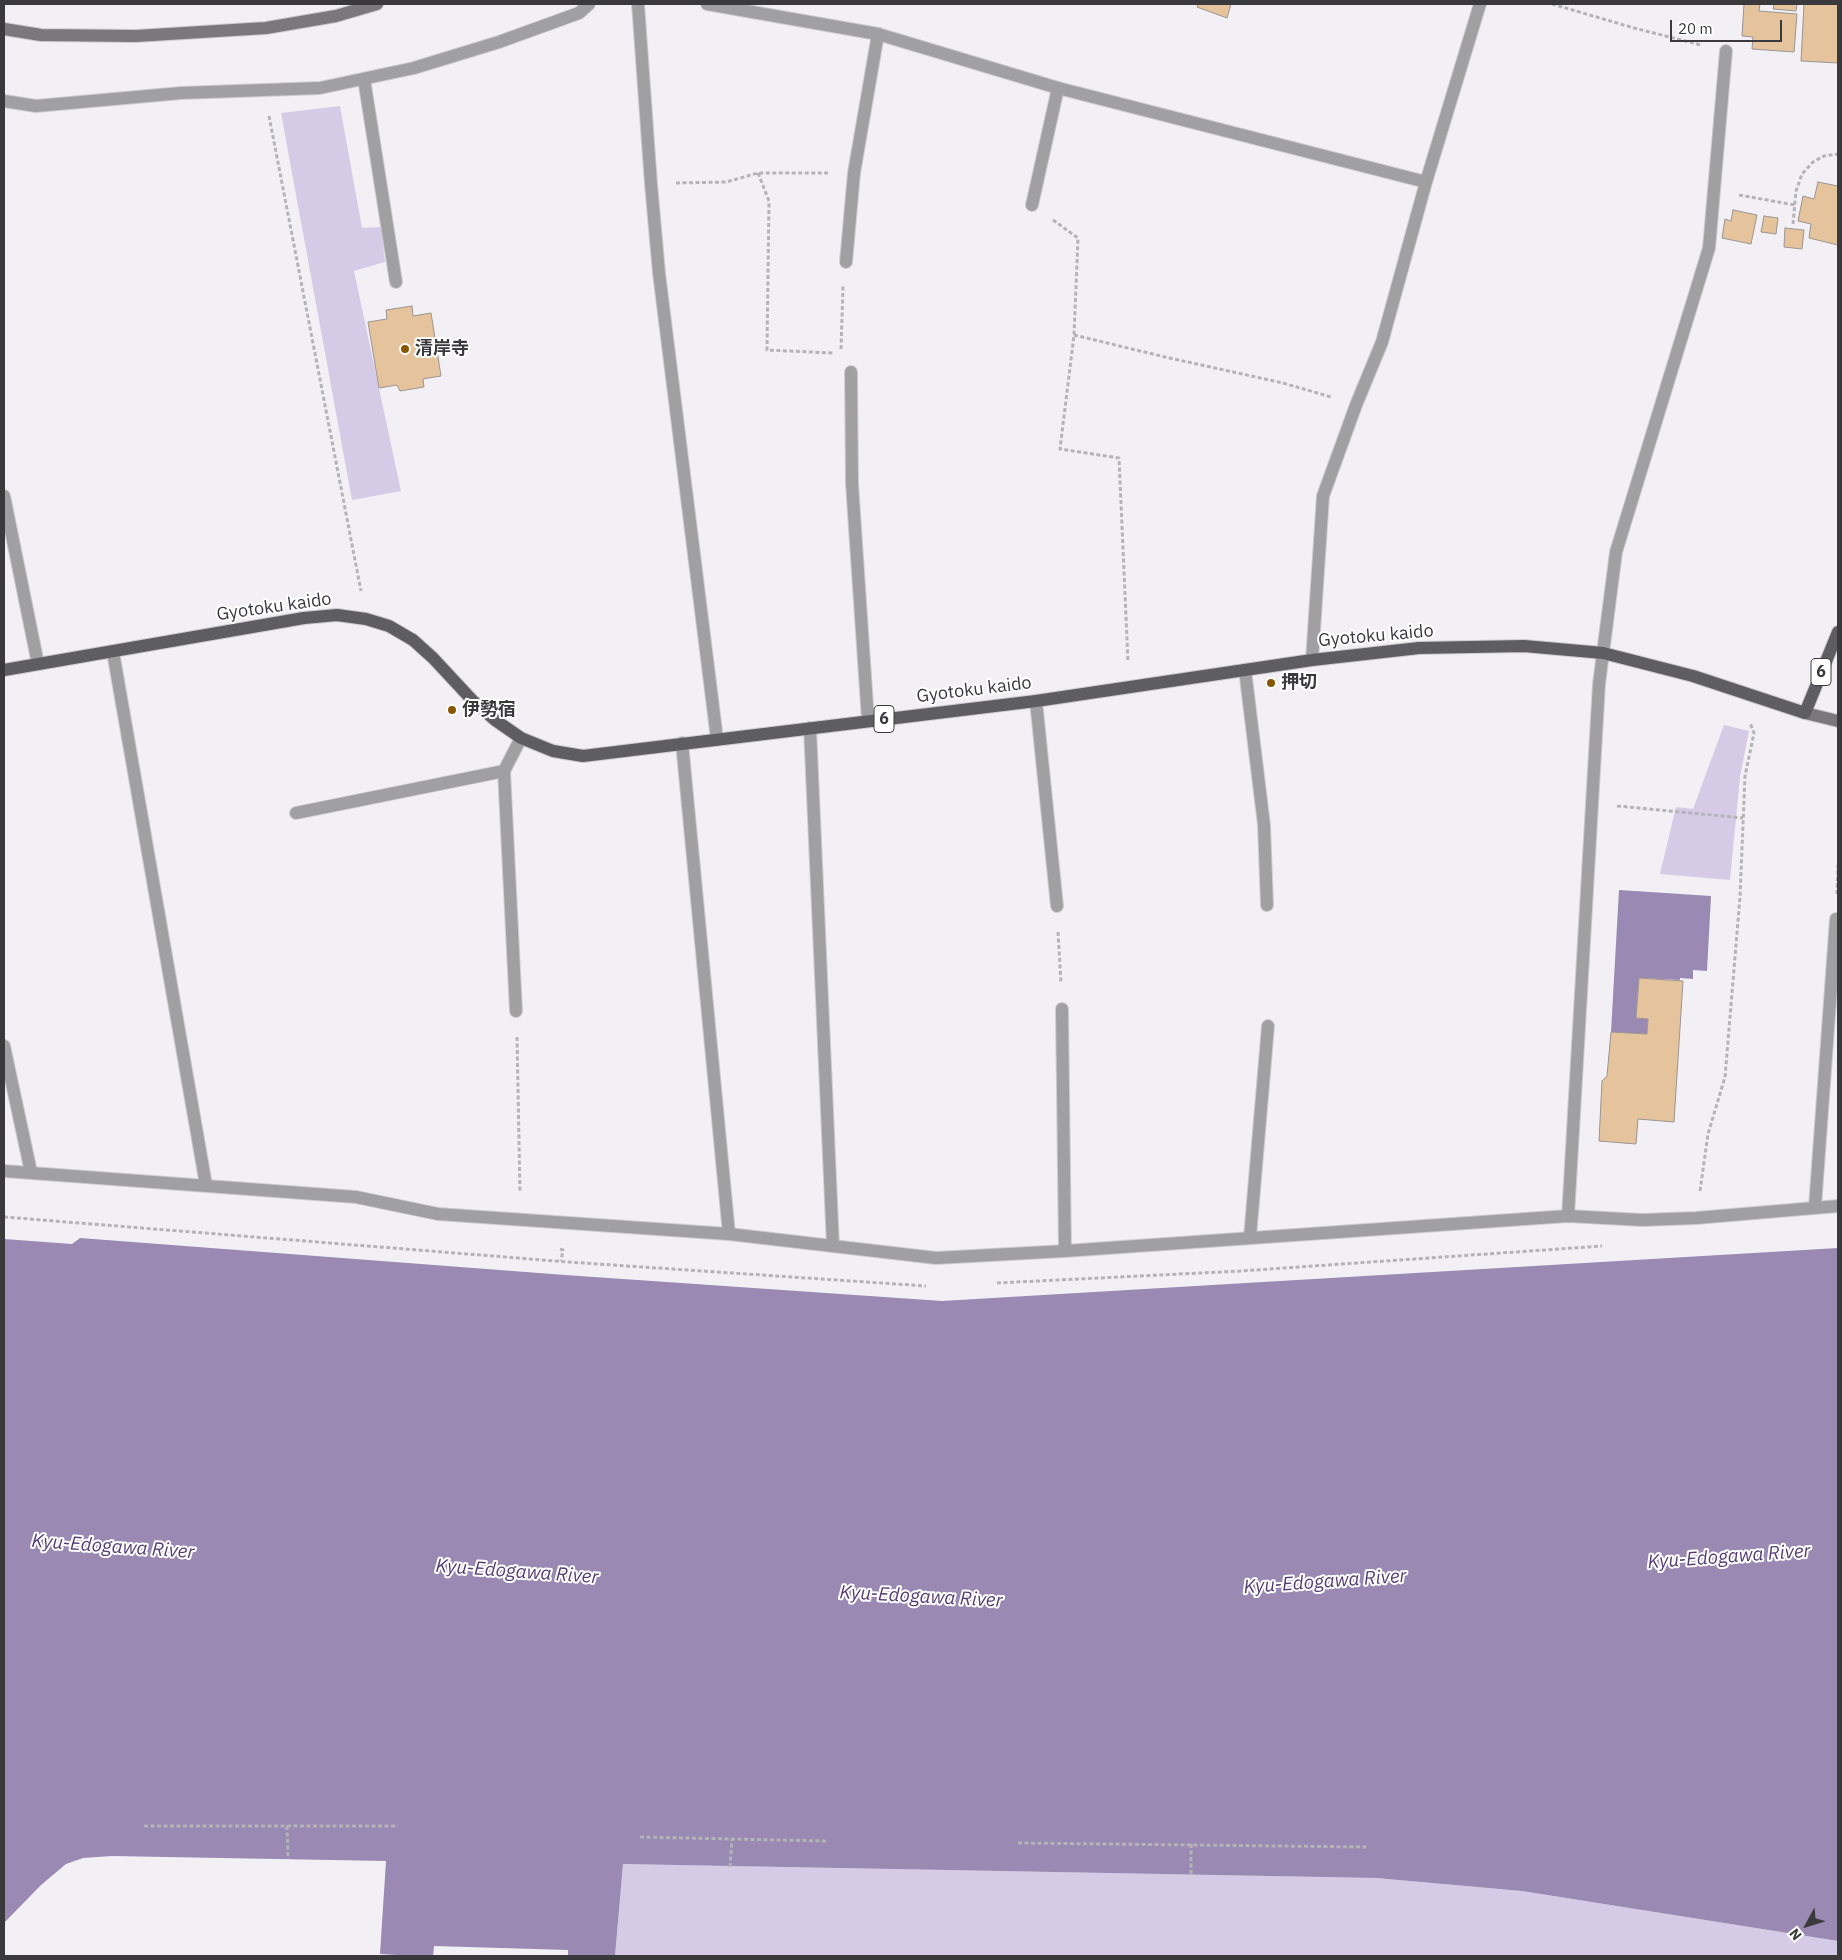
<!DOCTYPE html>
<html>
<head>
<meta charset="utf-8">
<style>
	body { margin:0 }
	#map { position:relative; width:1842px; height:1960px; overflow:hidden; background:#f2f0f5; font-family:"IBM Plex Sans",sans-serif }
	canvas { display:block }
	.frame { position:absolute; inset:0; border:5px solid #3a3a3c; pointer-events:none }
	.north { position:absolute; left:1782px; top:1900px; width:50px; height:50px; -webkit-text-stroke:4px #fff; paint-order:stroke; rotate:231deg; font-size:14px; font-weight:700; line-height:20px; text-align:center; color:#3a3a3c }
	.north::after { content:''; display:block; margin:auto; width:18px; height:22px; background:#3a3a3c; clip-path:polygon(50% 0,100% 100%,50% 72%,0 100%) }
	.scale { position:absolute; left:1670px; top:20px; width:112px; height:22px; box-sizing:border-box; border:2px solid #3a3a3c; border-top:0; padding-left:6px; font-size:15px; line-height:18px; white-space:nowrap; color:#3a3a3c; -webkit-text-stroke:4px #fff; paint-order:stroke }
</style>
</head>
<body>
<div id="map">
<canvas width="1842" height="1960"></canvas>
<div class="frame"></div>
<div class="north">N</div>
<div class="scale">20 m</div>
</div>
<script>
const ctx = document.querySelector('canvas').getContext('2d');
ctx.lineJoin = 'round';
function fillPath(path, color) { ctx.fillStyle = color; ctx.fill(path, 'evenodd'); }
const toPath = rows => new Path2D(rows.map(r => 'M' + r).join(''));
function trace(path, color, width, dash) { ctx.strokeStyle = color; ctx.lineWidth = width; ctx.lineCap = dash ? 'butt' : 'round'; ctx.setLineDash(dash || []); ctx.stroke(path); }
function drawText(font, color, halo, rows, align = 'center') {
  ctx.font = font + ' "IBM Plex Sans","Noto Sans JP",sans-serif'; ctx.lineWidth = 4; ctx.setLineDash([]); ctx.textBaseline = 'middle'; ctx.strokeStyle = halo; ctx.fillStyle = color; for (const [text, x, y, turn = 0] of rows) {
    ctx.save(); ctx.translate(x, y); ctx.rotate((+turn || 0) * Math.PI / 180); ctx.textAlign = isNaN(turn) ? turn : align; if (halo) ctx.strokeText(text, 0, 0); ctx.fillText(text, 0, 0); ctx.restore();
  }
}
const green = toPath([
	[340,106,362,228,381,227,385,262,354,271,401,491,352,500,281,113],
	[1724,725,1749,731,1740,777,1730,880,1660,874,1676,807,1693,809],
	[623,1864,1376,1878,1522,1891,1838,1941,1838,1956,615,1956]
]);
const water = toPath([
	[1619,890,1711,896,1707,971,1693,970,1693,979,1680,978,1680,980,1639,978,1636,1018,1648,1019,1647,1034,1611,1032],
	[80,1238,565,1275,942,1301,1838,1248,1838,1941,1522,1891,1376,1878,623,1864,615,1956,568,1956,568,1950,434,1946,433,1956,413,1956,380,1954,386,1861,112,1856,83,1858,66,1864,41,1885,4,1923,4,1239,72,1244]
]);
const building = toPath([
	[1198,4,1231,4,1227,18,1197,7,1198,4],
	[1744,4,1760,4,1759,11,1797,14,1794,52,1752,49,1753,37,1742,36,1744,4],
	[1774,4,1797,4,1796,11,1773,9,1774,4],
	[1804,4,1838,4,1838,63,1801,61,1804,4],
	[1818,182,1838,186,1838,245,1809,238,1811,224,1798,221,1803,196,1814,199,1818,182],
	[1733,210,1757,215,1751,244,1722,238,1725,219,1731,221,1733,210],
	[1764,216,1778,218,1776,234,1761,232,1764,216],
	[1785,228,1804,230,1802,249,1784,247,1785,228],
	[412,306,413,316,431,313,441,376,423,379,424,387,400,391,397,385,379,388,368,322,387,319,386,310,412,306],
	[1639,978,1683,981,1674,1122,1638,1119,1636,1144,1599,1141,1602,1081,1607,1076,1611,1032,1647,1034,1648,1019,1636,1018,1639,978]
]);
const path = toPath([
	[1552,4,1634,28,1701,45],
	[269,116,361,591],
	[758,173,769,201,767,350,833,353],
	[676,183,726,182,758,173,828,173],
	[1739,195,1795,205],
	[1053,220,1078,238,1074,335,1060,449,1119,458,1128,662],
	[1793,224,1796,191,1802,174,1813,162,1824,156,1838,154],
	[1074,335,1165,357,1283,383,1331,397],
	[841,349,843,286],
	[1617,806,1743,818],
	[1837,894,1838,865],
	[1058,932,1061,983],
	[517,1037,520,1193],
	[1700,1191,1708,1134,1725,1077,1740,897,1745,776,1754,733,1750,723],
	[4,1217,568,1262,926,1286],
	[560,1249,563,1250,561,1261],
	[997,1283,1241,1271,1602,1246],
	[144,1826,398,1826],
	[287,1826,288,1859],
	[640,1837,826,1841],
	[1018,1843,1367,1847],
	[730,1867,732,1839],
	[1191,1874,1191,1844]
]);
const lane = toPath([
	[364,79,396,282],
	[1032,205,1058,88],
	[846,262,854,173,878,34],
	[851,372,852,484,868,720],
	[4,496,38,664],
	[113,652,206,1185],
	[1245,670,1264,825,1267,905],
	[1036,701,1057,906],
	[810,728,833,1246],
	[682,743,729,1234],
	[504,771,516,1011],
	[1062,1009,1065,1251],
	[4,1046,31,1172],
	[1815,1207,1836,919],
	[1568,1216,1599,684,1616,552,1709,248,1726,51],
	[1250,1237,1268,1026]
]);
const street = toPath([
	[638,4,651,184,659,273,717,739],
	[707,4,878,34,1058,88,1426,182,1480,4],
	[4,101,36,106,181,93,320,88,414,68,499,42,579,13,589,4],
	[1312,660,1323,496,1356,405,1382,342,1426,182],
	[296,813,504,771,521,738],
	[4,1171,356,1197,438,1214,729,1234,936,1258,1065,1251,1568,1216,1642,1220,1696,1218,1838,1206]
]);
const secondary = toPath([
	[4,29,41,35,136,36,266,28,336,16,377,4],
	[1805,713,1838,721]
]);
const primary = toPath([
	[4,670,304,618,337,615,366,619,389,626,413,640,433,658,473,701,495,720,521,738,553,751,583,756,1036,701,1312,660,1419,648,1524,646,1603,653,1693,676,1805,713,1838,632]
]);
const markers = [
	[405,349,5,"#8a5701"],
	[1271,683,5,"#8a5701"],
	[452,710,5,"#8a5701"]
];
const shields = [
	[1821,672,20],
	[884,719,20]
];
const shieldNames = [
	["6",1821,672],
	["6",884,719]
];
const poiNames = [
	["清岸寺",415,349],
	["押切",1281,683],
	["伊勢宿",462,710]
];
const streetNames = [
	["Gyotoku kaido",274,607,-8],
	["Gyotoku kaido",1376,636,-5],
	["Gyotoku kaido",974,690,-7]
];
const waterNames = [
	["Kyu-Edogawa River",113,1547,4],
	["Kyu-Edogawa River",1729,1557,-4],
	["Kyu-Edogawa River",517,1572,4],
	["Kyu-Edogawa River",1325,1582,-4],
	["Kyu-Edogawa River",921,1597,3]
];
fillPath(green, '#d5cbe6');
fillPath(water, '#9a89b2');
fillPath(building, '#e4c39d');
trace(building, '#999591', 1);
trace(lane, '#cdccd0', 14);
trace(street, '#cdccd0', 14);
trace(secondary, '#cdccd0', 14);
trace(primary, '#cdccd0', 14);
trace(path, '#b4b3b7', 3, [4, 2.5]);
trace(lane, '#a0a0a2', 12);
trace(street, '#a0a0a2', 12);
trace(secondary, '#7a787c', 12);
trace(primary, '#5e5d61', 12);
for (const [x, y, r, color] of markers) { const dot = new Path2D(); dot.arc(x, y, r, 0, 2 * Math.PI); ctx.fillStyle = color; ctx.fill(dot); trace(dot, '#fff', 2); }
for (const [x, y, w] of shields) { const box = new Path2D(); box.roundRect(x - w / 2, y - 13.5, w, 27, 4); ctx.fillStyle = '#fff'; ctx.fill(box); trace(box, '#3a3a3c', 1); }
drawText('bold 16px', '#3a3a3c', null, shieldNames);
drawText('bold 18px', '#3a3a3c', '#fff', poiNames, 'left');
drawText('18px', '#3a3a3c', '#fff', streetNames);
drawText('italic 19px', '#553d74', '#fff', waterNames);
</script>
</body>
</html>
